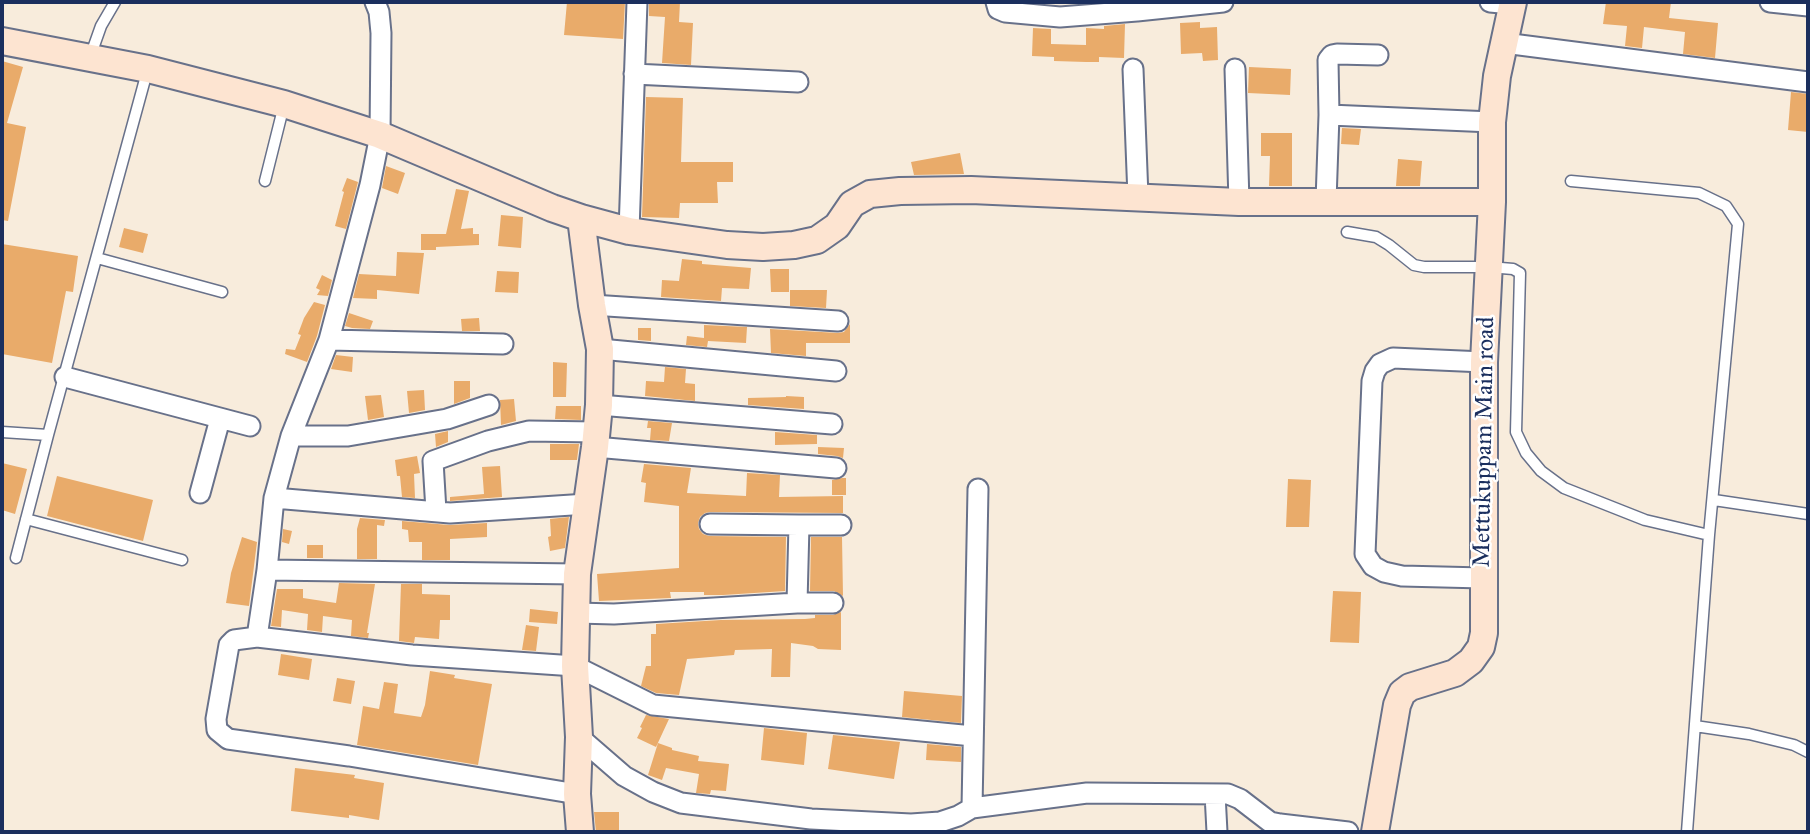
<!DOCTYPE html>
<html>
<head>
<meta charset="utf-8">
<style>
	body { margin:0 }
	#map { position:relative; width:1810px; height:834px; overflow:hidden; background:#f8ecdc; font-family:"IM FELL Great Primer",serif }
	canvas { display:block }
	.frame { position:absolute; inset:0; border:4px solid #1b2f5e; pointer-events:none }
</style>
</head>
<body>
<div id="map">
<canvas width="1810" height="834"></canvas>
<div class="frame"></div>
</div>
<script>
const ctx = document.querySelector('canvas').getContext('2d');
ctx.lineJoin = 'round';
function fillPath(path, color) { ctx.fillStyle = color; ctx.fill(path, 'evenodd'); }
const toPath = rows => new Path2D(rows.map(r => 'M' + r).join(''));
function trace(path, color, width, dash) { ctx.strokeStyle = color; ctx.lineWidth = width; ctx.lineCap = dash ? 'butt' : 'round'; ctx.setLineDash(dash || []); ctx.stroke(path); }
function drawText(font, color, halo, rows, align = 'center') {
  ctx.font = font + ' "IM FELL Great Primer",serif'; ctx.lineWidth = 5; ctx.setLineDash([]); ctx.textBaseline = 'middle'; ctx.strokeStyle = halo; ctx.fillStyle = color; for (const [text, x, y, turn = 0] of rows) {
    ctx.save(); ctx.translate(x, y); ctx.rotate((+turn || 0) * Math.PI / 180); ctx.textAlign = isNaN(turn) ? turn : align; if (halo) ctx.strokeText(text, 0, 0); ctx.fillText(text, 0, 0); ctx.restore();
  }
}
const building = toPath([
	[567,2,625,2,623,39,564,35],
	[649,2,680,2,679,22,693,23,691,65,662,63,665,17,649,16],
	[1606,2,1671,2,1669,18,1718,23,1715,58,1683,54,1685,32,1644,27,1642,48,1625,46,1627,26,1603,24],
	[1200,22,1200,28,1217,27,1218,60,1203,61,1202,53,1181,54,1180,23],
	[1125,24,1124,58,1099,57,1099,62,1086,62,1054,61,1054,57,1032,56,1033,28,1051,29,1051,44,1086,45,1086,28,1104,29,1104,26],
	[2,61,23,67,7,123,26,127,8,221,2,220],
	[1249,67,1291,69,1290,95,1248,93],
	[1791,92,1808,94,1808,132,1788,130],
	[646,97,683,98,681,162,733,162,733,182,717,182,718,203,680,203,679,218,642,217],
	[1342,128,1361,129,1359,145,1341,144],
	[1261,133,1292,133,1292,186,1269,186,1270,156,1261,156],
	[960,153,964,174,914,175,911,162],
	[1398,159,1422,161,1420,186,1396,186],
	[386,166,405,173,398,194,382,188],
	[347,178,358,182,346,229,335,226,344,192,342,191],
	[456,189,469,191,461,229,473,228,473,234,479,234,479,245,436,247,436,250,421,250,421,234,446,234],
	[501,215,523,217,521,248,498,246],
	[124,228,148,234,143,253,119,247],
	[2,244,78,256,73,292,66,291,52,363,2,354],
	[397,252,424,253,419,294,377,290,377,299,353,298,359,274,396,276],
	[682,259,702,261,702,264,751,268,749,289,722,288,721,301,661,297,662,280,679,281],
	[770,269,789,269,789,292,771,292],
	[497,271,519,272,518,293,495,292],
	[322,275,332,280,328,296,317,295,320,290,316,288],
	[790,290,827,290,826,308,790,306],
	[314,302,325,305,317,336,307,362,285,354,286,349,295,350,301,335,298,334,304,318],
	[349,313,373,321,370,329,352,328,345,326],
	[479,318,480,331,462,331,461,319],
	[850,324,850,343,806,343,806,356,771,353,770,329,838,333,844,332],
	[704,325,747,327,746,343,708,341,707,347,686,345,687,336,704,338],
	[638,328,651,328,651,341,638,340],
	[336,355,353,357,352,372,331,369],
	[553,362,567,363,566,397,553,397],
	[665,367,686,369,685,383,695,384,695,401,645,396,646,381,664,382],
	[454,381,470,381,470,398,454,404],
	[424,390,425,410,409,413,407,391],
	[381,395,384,417,368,420,365,396],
	[786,396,804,397,804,409,748,405,748,398,786,397],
	[514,399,516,421,501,425,500,400],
	[556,406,581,406,581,420,555,419],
	[648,421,672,423,669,441,650,440,651,428,647,428],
	[448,431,448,442,436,447,435,434],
	[775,432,817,435,817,444,775,445],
	[550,444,579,444,577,460,550,460],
	[818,447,844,448,843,458,837,456,818,454],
	[417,456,420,473,414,474,415,498,402,497,400,476,397,476,395,460],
	[2,463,27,469,15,514,2,510],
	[644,464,691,468,687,493,746,496,747,473,780,475,779,497,843,496,843,513,710,512,705,513,700,517,698,523,699,529,703,534,709,536,786,537,785,591,723,595,704,595,704,592,670,592,671,598,599,601,597,574,679,568,679,506,644,502,646,483,641,482],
	[500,466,502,497,450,501,450,497,484,494,482,467],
	[57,476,153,500,143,541,47,516],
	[842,478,846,478,846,495,832,495,832,480],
	[1288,479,1311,480,1309,527,1286,527],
	[569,517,565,548,550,551,548,537,551,536,550,519],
	[360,518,385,520,384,526,377,525,377,559,357,559,357,529],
	[402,521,449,525,487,523,487,537,450,539,450,560,422,560,422,542,409,542,408,530,402,529],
	[283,529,292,531,289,544,282,542],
	[242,537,257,542,249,606,226,603,231,573],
	[811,537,842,537,843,596,834,591,810,591],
	[307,545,323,545,323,558,307,558],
	[339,583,375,584,367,633,369,633,368,638,351,636,352,620,323,616,322,632,307,630,308,614,282,610,281,627,271,626,277,589,303,589,303,598,336,603],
	[401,584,422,584,422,594,450,595,450,620,440,620,439,639,415,637,414,643,399,641],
	[1333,591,1361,592,1359,643,1330,642],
	[530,609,558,612,557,624,529,622],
	[841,612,841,650,818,649,813,646,791,643,790,677,771,677,772,649,735,650,734,655,687,659,679,695,656,693,641,686,646,666,651,666,651,634,656,634,656,624,721,620,805,619,815,618,815,615,833,615],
	[526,625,539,627,536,651,522,650],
	[281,654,312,659,309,680,278,675],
	[430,671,455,675,454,678,492,684,478,765,357,745,363,706,379,709,384,682,398,684,394,713,421,717,425,705],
	[337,678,355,681,351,704,333,701],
	[904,691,962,696,961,723,902,717],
	[646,715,669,719,656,747,637,738,642,728,640,727],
	[764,728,807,733,804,765,761,760],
	[833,735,900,742,894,779,828,769],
	[658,743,672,748,672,750,699,756,698,761,729,764,726,791,711,790,710,794,696,793,699,774,666,768,662,780,648,775],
	[927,744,961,747,961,762,926,760],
	[295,768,355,775,354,778,384,783,379,820,349,815,349,818,291,811],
	[594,812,619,812,619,832,596,832]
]);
const lane = toPath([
	[90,57,101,26,115,2],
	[265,181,284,105],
	[1571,181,1699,193,1726,206,1738,224,1709,535,1687,832],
	[1347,232,1376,237,1389,245,1414,265,1424,267,1489,267,1513,269,1520,273,1516,432,1526,453,1541,471,1564,488,1645,520,1709,535],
	[97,258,222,292],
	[2,432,48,435,147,72],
	[1714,500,1808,514],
	[26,519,182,560],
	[16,558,48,435],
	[1695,726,1749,734,1794,745,1808,752]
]);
const street = toPath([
	[996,2,998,9,1005,12,1060,17,1137,11,1223,2],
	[1490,2,1512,4],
	[1770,2,1808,6],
	[1504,43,1808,82],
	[1133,69,1138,197],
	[1235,69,1239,202],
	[634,74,798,82],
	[1329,115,1492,122],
	[1326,201,1329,115,1328,60,1332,55,1337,54,1378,55],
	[629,231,637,2],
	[592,305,838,321],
	[329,340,503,344],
	[600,349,836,371],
	[65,377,250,426],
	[599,405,832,424],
	[291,436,348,436,447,419,489,405],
	[595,447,836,468],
	[200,493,220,419],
	[274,498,450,513,587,504],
	[436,511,433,461,488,441,529,431,596,432],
	[710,524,799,525,797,603],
	[799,525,841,525],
	[267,570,577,574],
	[1483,578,1402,576,1384,572,1373,566,1365,554,1372,381,1375,371,1380,364,1393,358,1484,362],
	[577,613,614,614,797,603,833,603],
	[257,637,267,570,274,498,291,436,329,340,370,185,380,135,381,33,379,12,375,2],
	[579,737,624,776,653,792,681,803,811,819,911,824,940,822,958,816,972,808,1087,793,1228,794,1240,799,1270,822,1280,824,1348,832],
	[577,794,349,756,228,739,217,730,216,719,229,645,234,640,257,637,412,655,575,666,653,705,973,736],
	[1215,794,1217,832],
	[972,808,978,489]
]);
const secondary = toPath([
	[2,41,148,69,284,104,380,135,552,208,581,218,629,231,727,245,763,247,794,245,817,240,837,226,852,204,870,194,900,191,971,190,1239,202,1492,202],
	[580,832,577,794,579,737,575,666,577,574,595,447,599,405,600,349,592,305,581,218],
	[1375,832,1397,705,1402,693,1410,687,1455,673,1471,661,1481,647,1484,633,1484,362,1492,202,1492,122,1497,76,1513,2]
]);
const streetNames = [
	["Mettukuppam Main road",1485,442,-89]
];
fillPath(building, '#e9ab6a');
trace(lane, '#68718a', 13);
trace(street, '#68718a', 23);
trace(secondary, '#68718a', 30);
trace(lane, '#fff', 10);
trace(street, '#fff', 19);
trace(secondary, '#fde4d1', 26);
drawText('24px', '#1b2f5e', '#fff', streetNames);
</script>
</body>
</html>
